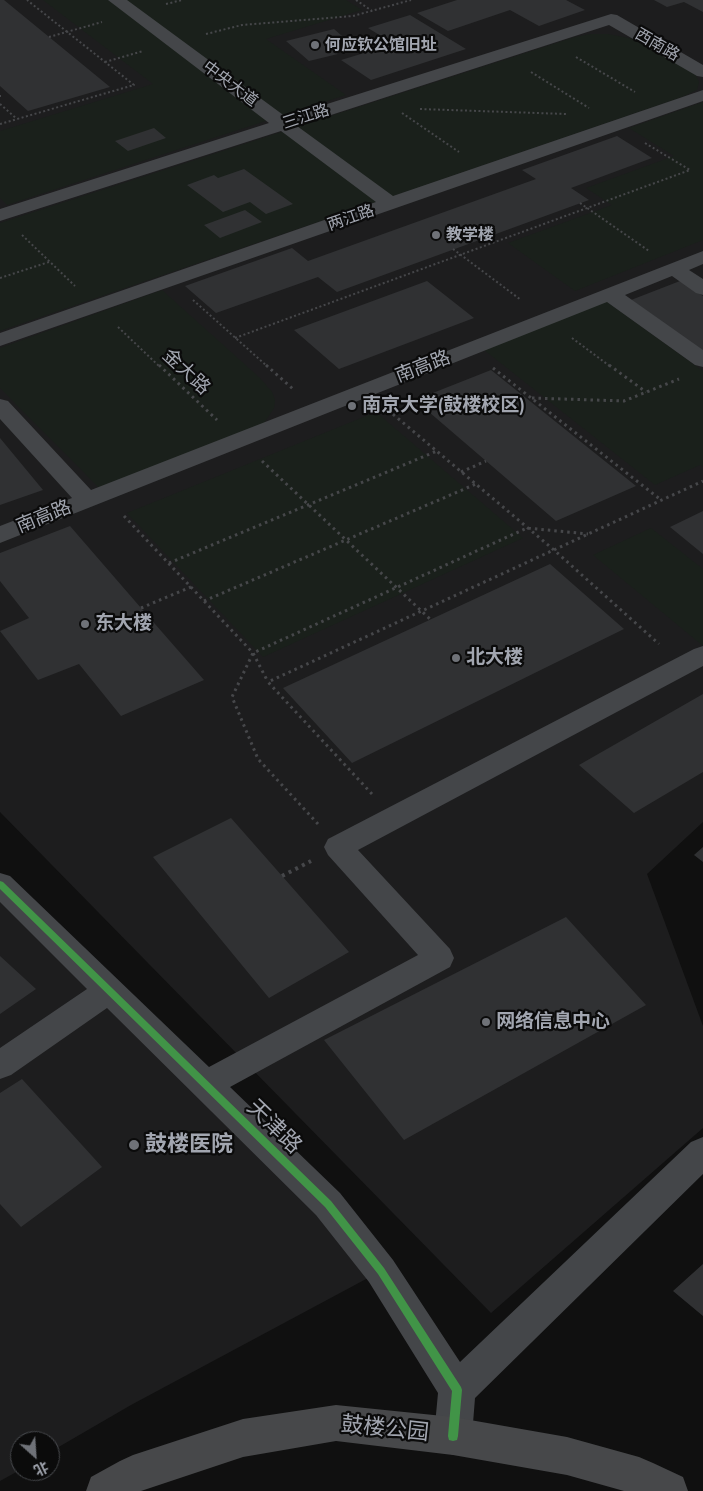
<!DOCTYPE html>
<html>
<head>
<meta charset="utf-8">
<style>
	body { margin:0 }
	#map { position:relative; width:703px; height:1491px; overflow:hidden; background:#101010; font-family:"PT Sans Narrow","Noto Sans SC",sans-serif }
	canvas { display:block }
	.north { position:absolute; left:10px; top:1431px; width:50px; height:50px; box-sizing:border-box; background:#0b0b0b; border:1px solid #47494d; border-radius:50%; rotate:154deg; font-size:14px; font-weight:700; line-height:20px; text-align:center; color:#a2a6b0 }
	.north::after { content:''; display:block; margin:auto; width:18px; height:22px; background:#6f7278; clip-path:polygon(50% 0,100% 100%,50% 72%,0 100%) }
</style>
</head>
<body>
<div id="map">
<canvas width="703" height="1491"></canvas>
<div class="north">北</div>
</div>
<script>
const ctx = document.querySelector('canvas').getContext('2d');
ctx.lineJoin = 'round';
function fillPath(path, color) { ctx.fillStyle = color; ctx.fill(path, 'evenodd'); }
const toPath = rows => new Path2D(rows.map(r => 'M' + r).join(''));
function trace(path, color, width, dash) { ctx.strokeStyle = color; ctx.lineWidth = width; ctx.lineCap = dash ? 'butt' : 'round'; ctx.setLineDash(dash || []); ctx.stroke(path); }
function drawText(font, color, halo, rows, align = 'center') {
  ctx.font = font + ' "PT Sans Narrow","Noto Sans SC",sans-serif'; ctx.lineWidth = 4.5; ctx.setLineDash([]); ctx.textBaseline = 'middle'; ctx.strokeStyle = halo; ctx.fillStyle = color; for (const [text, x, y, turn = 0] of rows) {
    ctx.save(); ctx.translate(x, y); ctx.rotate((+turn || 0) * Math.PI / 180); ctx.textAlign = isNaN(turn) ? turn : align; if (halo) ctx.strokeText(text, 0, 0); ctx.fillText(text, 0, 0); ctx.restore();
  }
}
const built = toPath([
	[0,0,703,0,703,822,647,874,703,1026,703,1128,491,1313,0,812],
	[0,884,381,1271,131,1405,50,1452,50,1441,20,1441,20,1470,0,1481]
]);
const green = toPath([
	[43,0,346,0,362,10,266,39,346,95,7,205,0,198,0,131,153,84],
	[591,34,608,34,639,40,695,74,699,82,697,90,682,97,0,331,0,223,575,37],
	[703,102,703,240,575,291,508,243,612,205,586,188,674,156,629,128],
	[162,290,260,378,272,392,275,400,274,408,261,428,100,489,0,388,0,348],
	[596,294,703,371,703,467,700,465,655,485,474,342],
	[376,412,523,538,263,657,127,513],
	[651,528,703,569,703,646,593,555]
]);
const building = toPath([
	[0,0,4,0,110,87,28,111,0,86],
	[457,0,566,0,585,10,539,26,510,10,448,31,417,13],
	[654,0,703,0,703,12,684,2,667,7],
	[410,15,466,49,371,80,341,60,394,44,368,28],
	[334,29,350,43,331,47,338,54,309,61,286,41],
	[154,128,166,138,128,151,115,141],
	[617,136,652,158,571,188,589,200,337,292,318,277,216,313,185,286,292,248,308,261,536,179,522,170],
	[244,169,293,204,266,214,250,202,223,212,187,185,214,175,218,178],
	[245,210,262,222,220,238,204,225],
	[427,281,474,318,339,369,294,330],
	[680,281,703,296,703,351,631,300],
	[491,370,636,486,556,521,415,400],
	[0,438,43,490,0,505],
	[703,511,703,554,670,527],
	[70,526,141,608,204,680,121,716,79,664,38,680,0,631,29,618,0,581,0,553],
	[550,564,624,629,352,763,283,688],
	[703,694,703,772,634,813,579,765],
	[231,818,349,952,269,998,153,857],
	[703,847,703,862,694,855],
	[566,917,646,1005,404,1140,324,1040],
	[0,956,36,989,0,1014],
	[22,1079,102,1167,21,1227,0,1204,0,1093],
	[703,1264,703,1316,673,1291]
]);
const pathFar2 = toPath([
	[356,0,372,11],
	[166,4,182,0],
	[206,34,242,25,353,16,411,0],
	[49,37,102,22],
	[576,57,635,92],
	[105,62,143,51],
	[531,72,589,108],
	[0,95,0,98],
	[0,104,17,119],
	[420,109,566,114],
	[402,113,459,152],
	[0,124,134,85,27,0],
	[580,203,649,251],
	[22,235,75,286],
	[453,249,521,300],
	[0,278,49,262],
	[193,300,268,367],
	[118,327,160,367],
	[235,338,690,170,645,143],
	[572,338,611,367]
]);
const pathFar1 = toPath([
	[159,365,217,420],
	[266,365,293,389],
	[609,365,646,392],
	[493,368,661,500],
	[532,398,624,401,679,379],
	[388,410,554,550,659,644],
	[262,461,431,620],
	[461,472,486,461],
	[124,516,253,653,268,682],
	[169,563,437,451],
	[204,601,476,484],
	[141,608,191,587],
	[372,794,268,682,703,481],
	[318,824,258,759,232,697,253,653,527,528,588,534]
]);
const path = toPath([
	[282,876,311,861]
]);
const minor = toPath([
	[108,0,127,0,286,117,611,14,617,15,703,65,703,77,697,76,609,25,297,126,393,196,703,90,703,101,0,346,0,333,376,202,281,131,0,221,0,209,269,123,108,0],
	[703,251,703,264,689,270,703,279,703,295,696,293,672,276,625,295,703,350,703,367,695,365,607,302,0,543,0,526,72,498,0,419,0,399,8,401,91,490,703,251],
	[703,646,703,666,358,850,450,949,454,958,450,967,230,1087,340,1193,393,1260,460,1362,691,1142,703,1137,703,1174,475,1398,472,1436,466,1449,453,1455,440,1449,434,1436,438,1393,369,1282,316,1215,107,1008,11,1075,0,1079,0,1048,87,989,0,902,0,873,10,876,209,1067,418,955,328,855,324,847,328,839,694,649,703,646]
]);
const major = toPath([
	[336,1405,453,1417,567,1437,639,1457,653,1463,683,1477,688,1491,624,1491,567,1475,453,1455,336,1441,243,1457,141,1491,86,1491,91,1477,120,1461,133,1455,243,1419,336,1405]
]);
const cycleway = toPath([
	[0,881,3,882,331,1201,384,1268,461,1387,462,1390,458,1436,457,1440,453,1441,449,1440,448,1436,452,1391,378,1274,325,1207,0,889,0,881]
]);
const markers = [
	[315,45,5,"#6f7278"],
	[436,235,5,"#6f7278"],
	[352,406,5,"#6f7278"],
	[85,624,5,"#6f7278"],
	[456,658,5,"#6f7278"],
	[486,1022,5,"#6f7278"],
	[134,1145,6,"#6f7278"]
];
const farPoinames = [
	["何应钦公馆旧址",325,45],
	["教学楼",446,235]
];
const farStreetnames = [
	["西南路",657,45,30],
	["中央大道",230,84,37],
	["三江路",306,117,-18],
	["两江路",351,218,-19]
];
const streetNames = [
	["南高路",423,367,-21],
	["金大路",186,372,43],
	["南高路",44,517,-22]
];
const poiNames = [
	["南京大学(鼓楼校区)",362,406],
	["东大楼",95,624],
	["北大楼",466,658],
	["网络信息中心",496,1022]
];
const nearStreetnames = [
	["天津路",274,1127,44],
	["鼓楼公园",385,1429,6]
];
const nearPoinames = [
	["鼓楼医院",145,1145]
];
fillPath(built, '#1d1d1e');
fillPath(green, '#1a201b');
fillPath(building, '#303133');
trace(pathFar2, '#46474a', 2, [2, 2.5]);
trace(pathFar1, '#46474a', 3, [2.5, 4]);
trace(path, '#46474a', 4, [3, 4.5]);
fillPath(minor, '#444649');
fillPath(major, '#47484a');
fillPath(cycleway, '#419447');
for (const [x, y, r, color] of markers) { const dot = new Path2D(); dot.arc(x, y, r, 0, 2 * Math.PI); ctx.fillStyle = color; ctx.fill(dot); trace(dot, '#0b0b0b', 2); }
drawText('bold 16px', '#a2a6b0', '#0b0b0b', farPoinames, 'left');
drawText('16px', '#a2a6b0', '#0b0b0b', farStreetnames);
drawText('19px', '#a2a6b0', '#0b0b0b', streetNames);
drawText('bold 19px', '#a2a6b0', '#0b0b0b', poiNames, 'left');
drawText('22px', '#a2a6b0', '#0b0b0b', nearStreetnames);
drawText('bold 22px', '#a2a6b0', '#0b0b0b', nearPoinames, 'left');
</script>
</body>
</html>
